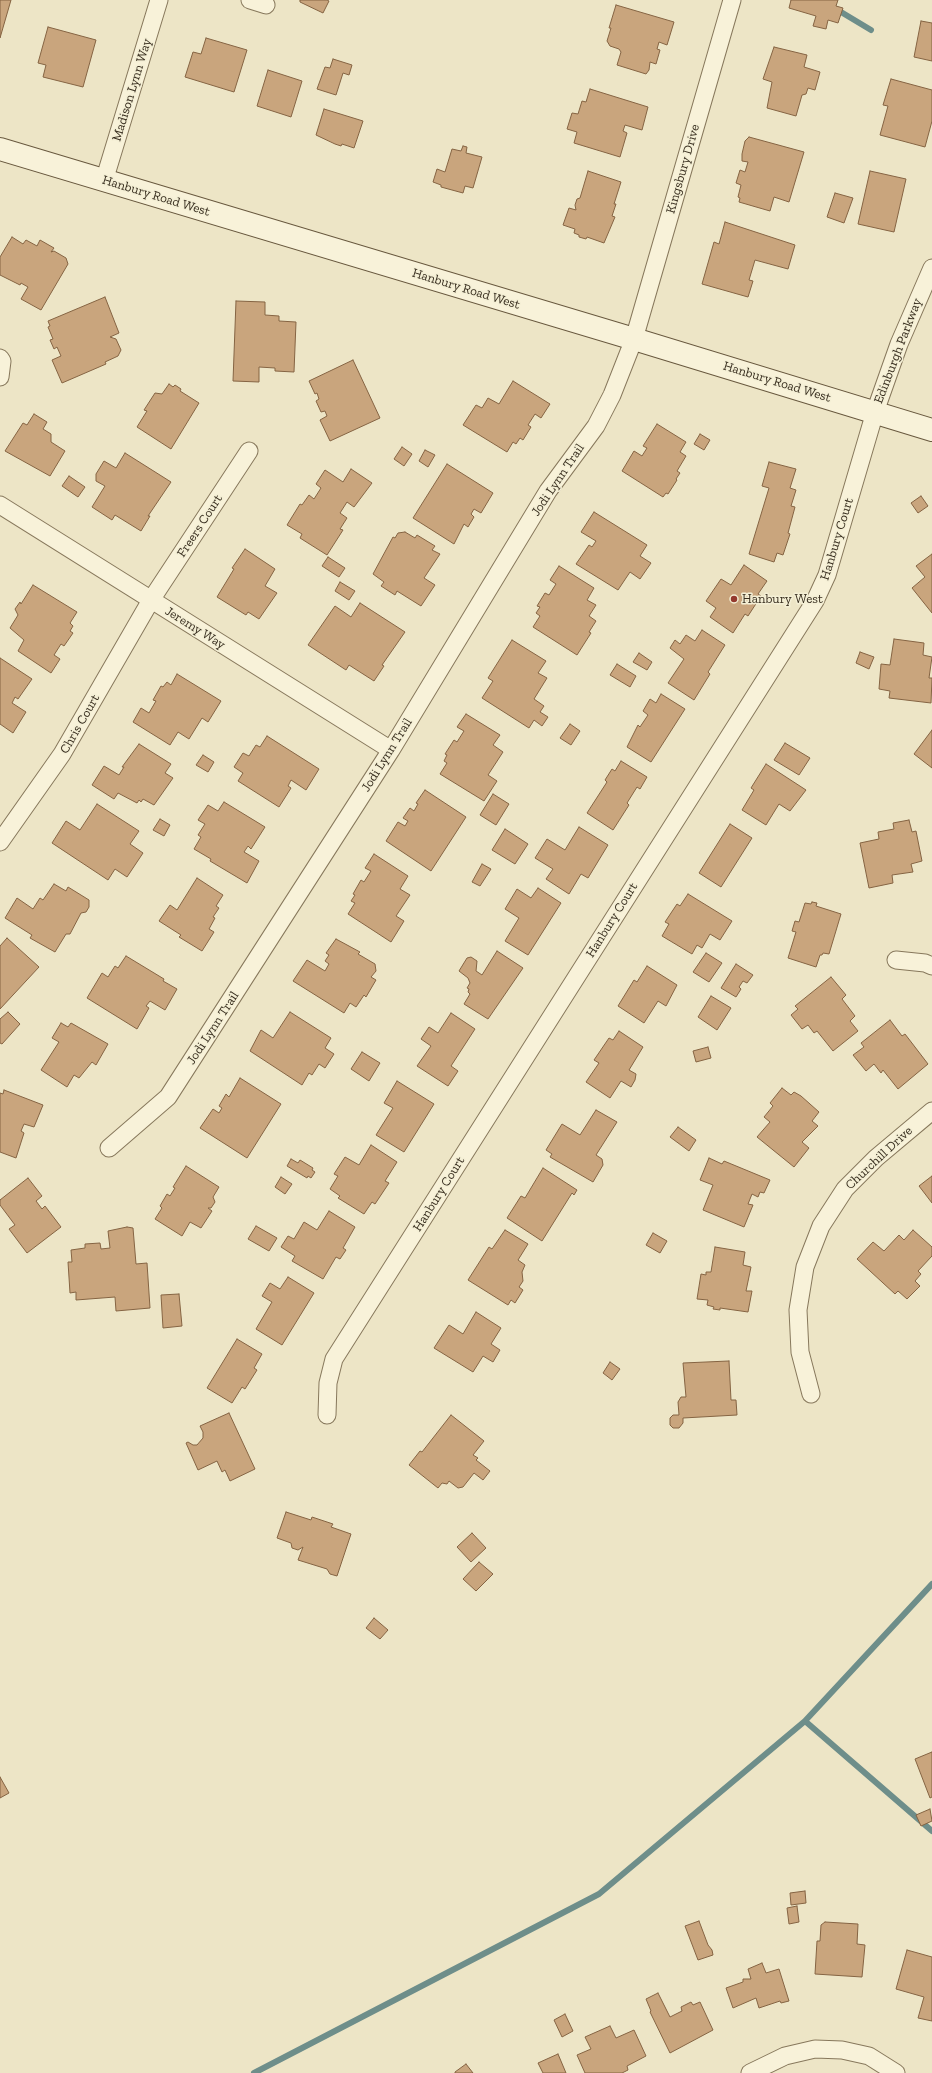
<!DOCTYPE html>
<html>
<head>
<meta charset="utf-8">
<style>
	body { margin:0 }
	canvas { display:block; background:#ede5c6 }
</style>
</head>
<body>
<canvas width="932" height="2073"></canvas>
<script>
const ctx = document.querySelector('canvas').getContext('2d');
ctx.lineJoin = 'round';
const toPath = rows => new Path2D(rows.map(r => 'M' + r).join(''));
function trace(path, color, width, dash) { ctx.strokeStyle = color; ctx.lineWidth = width; ctx.lineCap = dash ? 'butt' : 'round'; ctx.setLineDash(dash || []); ctx.stroke(path); }
function fillPath(path, color) { ctx.fillStyle = color; ctx.fill(path, 'evenodd'); }
function drawText(font, color, halo, rows, align = 'center') {
  ctx.font = font + ' "Zilla Slab",serif'; ctx.lineWidth = 3; ctx.setLineDash([]); ctx.textBaseline = 'middle'; ctx.strokeStyle = halo; ctx.fillStyle = color; for (const [text, x, y, turn = 0] of rows) {
    ctx.save(); ctx.translate(x, y); ctx.rotate((+turn || 0) * Math.PI / 180); ctx.textAlign = isNaN(turn) ? turn : align; if (halo) ctx.strokeText(text, 0, 0); ctx.fillText(text, 0, 0); ctx.restore();
  }
}
const stream = toPath([
	[836,9,871,30],
	[805,1721,932,1831],
	[254,2073,599,1894,805,1721,932,1584]
]);
const building = toPath([
	[0,0,11,0,0,38,0,0],
	[300,0,327,0,329,1,323,13,300,2,300,0],
	[791,0,838,0,836,6,843,8,838,23,828,20,826,29,813,26,816,16,789,8,791,0],
	[616,5,674,22,667,45,659,42,657,49,660,50,656,64,650,62,649,70,646,74,617,65,621,52,619,49,610,46,607,41,611,28,609,28,616,5],
	[921,21,932,23,932,61,914,57,921,21],
	[48,27,96,40,83,87,43,77,46,65,38,63,48,27],
	[206,38,247,50,234,92,185,77,193,52,201,54,206,38],
	[774,47,807,55,804,67,820,72,815,90,808,88,806,94,802,95,796,116,767,108,772,82,763,79,774,47],
	[333,59,352,65,349,75,343,73,336,95,317,89,325,67,330,68,333,59],
	[268,70,302,81,291,117,257,106,268,70],
	[891,79,932,90,932,121,925,147,880,135,888,106,883,105,891,79],
	[590,89,648,107,642,130,625,125,623,131,627,133,620,157,574,143,577,132,567,129,572,113,578,114,582,101,586,102,590,89],
	[324,109,363,121,354,148,342,144,341,146,335,144,316,135,324,109],
	[749,137,804,152,789,202,774,197,770,211,739,202,740,198,738,197,741,185,736,183,740,170,745,172,748,162,742,161,742,154,745,141,749,137],
	[463,146,467,147,466,153,482,157,473,188,465,186,463,193,441,187,441,185,433,182,437,169,445,172,452,149,461,151,463,146],
	[588,171,621,182,614,204,616,204,612,216,615,217,604,243,587,237,586,239,579,237,579,235,574,233,575,229,563,225,569,208,576,210,575,205,577,199,580,198,588,171],
	[870,171,906,179,894,232,858,224,870,171],
	[835,193,853,198,844,223,827,217,835,193],
	[725,222,795,245,788,269,755,260,749,280,753,281,748,297,702,284,714,242,719,244,725,222],
	[12,237,23,244,26,240,37,246,40,240,54,248,51,252,54,251,66,258,68,264,41,310,21,299,28,287,21,283,20,285,0,275,0,257,12,237],
	[105,297,119,333,110,337,116,339,121,350,118,356,105,362,106,364,62,383,52,360,61,356,57,347,54,349,50,340,53,339,48,327,50,326,48,321,105,297],
	[236,301,265,302,265,315,279,316,279,321,296,322,294,372,275,371,275,368,259,367,259,382,233,381,236,301],
	[353,360,380,418,330,441,320,420,327,416,325,411,321,412,316,401,319,399,317,393,315,394,309,381,353,360],
	[513,381,550,404,541,418,535,414,528,425,531,427,523,440,520,438,516,444,513,442,507,452,463,425,476,405,482,408,488,398,499,404,513,381],
	[169,384,173,387,175,385,181,389,180,391,199,403,171,449,137,427,147,411,144,410,155,393,162,394,169,384],
	[34,414,47,422,43,429,51,434,51,442,65,451,50,476,5,451,23,423,27,425,34,414],
	[657,424,686,442,680,452,686,456,677,471,680,473,676,479,677,480,668,494,666,493,663,497,622,471,634,451,642,456,647,448,643,446,657,424],
	[700,434,710,440,704,450,694,444,700,434],
	[402,447,412,454,404,466,394,459,402,447],
	[425,450,435,455,428,467,419,461,425,450],
	[125,453,171,482,148,516,150,516,141,531,115,515,112,520,92,507,105,486,96,481,96,474,104,461,116,468,125,453],
	[769,462,796,469,790,488,796,490,791,506,795,507,788,533,790,534,783,555,777,553,774,562,749,554,769,488,762,486,769,462],
	[447,464,493,493,481,513,474,509,471,514,474,517,468,527,464,524,454,544,413,518,447,464],
	[351,469,372,483,354,507,347,502,340,513,347,518,340,529,343,530,327,555,300,538,302,534,287,525,300,504,302,505,309,495,314,499,321,488,316,484,325,470,343,482,351,469],
	[69,476,85,487,78,497,62,486,69,476],
	[921,496,928,506,918,513,911,503,921,496],
	[594,512,647,545,640,556,651,563,640,579,630,572,618,590,576,564,585,551,589,545,592,547,596,541,581,532,594,512],
	[405,532,415,538,417,535,435,546,432,550,440,554,424,578,435,585,421,606,397,591,395,595,381,586,384,582,373,574,393,537,395,538,398,533,405,532],
	[245,549,275,569,265,586,277,593,259,619,248,612,246,615,217,597,234,569,232,568,245,549],
	[932,554,932,613,912,588,925,577,916,566,932,554],
	[328,557,345,568,339,577,322,566,328,557],
	[744,565,767,581,758,594,761,596,748,616,745,614,733,633,710,617,716,608,706,601,721,579,731,585,744,565],
	[559,566,594,588,587,600,596,605,589,616,596,621,589,632,591,633,577,655,533,627,540,616,536,613,540,607,537,606,545,593,549,595,556,584,550,580,559,566],
	[340,582,355,591,349,600,335,591,340,582],
	[33,585,77,612,70,623,73,626,70,631,73,633,64,646,61,644,54,655,60,659,51,673,18,651,24,640,10,628,18,615,15,609,20,602,21,604,33,585],
	[360,603,405,632,382,665,384,666,374,681,349,665,346,670,308,645,335,606,351,617,360,603],
	[702,630,725,645,708,672,710,674,694,700,668,683,684,659,670,648,675,640,680,644,686,635,695,641,702,630],
	[894,639,924,643,923,655,932,657,929,678,932,678,931,703,889,698,890,691,879,689,881,664,890,665,894,639],
	[512,640,546,661,538,673,547,678,534,699,544,706,540,712,548,717,542,726,534,720,529,728,482,698,493,681,488,678,512,640],
	[860,652,874,657,869,669,856,663,860,652],
	[639,653,652,662,647,670,633,662,639,653],
	[0,658,32,679,18,699,15,697,12,703,26,712,13,733,0,724,0,658],
	[617,664,636,676,630,687,610,675,617,664],
	[177,674,221,701,208,722,202,718,189,739,178,732,170,745,133,722,141,708,149,713,156,701,153,700,161,686,163,687,167,682,171,685,177,674],
	[661,694,685,709,651,762,627,747,638,725,640,727,648,715,643,711,650,699,656,703,661,694],
	[466,714,500,735,493,745,503,752,488,775,497,781,484,801,440,774,447,763,444,761,447,755,445,754,454,740,457,742,464,731,457,727,466,714],
	[570,724,580,731,571,745,560,738,570,724],
	[932,730,932,768,914,754,932,730],
	[267,736,319,769,306,790,291,780,288,786,291,788,279,807,238,781,243,773,234,767,243,753,249,756,256,745,260,747,267,736],
	[785,743,810,758,799,775,774,760,785,743],
	[139,744,171,764,165,773,173,778,154,805,143,799,141,802,139,800,137,803,118,793,114,799,92,785,104,766,119,775,124,767,122,767,139,744],
	[203,755,214,762,208,772,196,765,203,755],
	[621,761,647,777,640,789,637,787,627,803,629,805,613,830,587,813,607,782,605,780,612,769,615,771,621,761],
	[766,764,806,790,790,811,779,804,766,825,742,810,754,790,751,788,766,764],
	[425,790,466,817,431,871,386,841,398,822,405,826,408,821,403,818,410,808,414,811,418,804,416,803,425,790],
	[493,794,509,804,496,825,480,815,493,794],
	[224,802,265,827,251,849,248,846,244,852,259,861,247,883,210,861,211,859,194,849,201,837,198,835,205,824,198,820,208,805,218,811,224,802],
	[97,804,139,831,130,844,143,853,127,877,115,869,108,880,52,843,66,821,80,830,97,804],
	[160,819,170,825,164,836,153,830,160,819],
	[909,820,912,832,916,831,922,861,911,864,913,872,892,875,893,883,869,888,860,843,879,839,878,832,894,829,893,823,909,820],
	[730,824,752,838,721,887,699,873,730,824],
	[579,827,608,845,588,878,581,874,569,894,546,879,553,869,535,858,547,839,565,850,579,827],
	[505,829,528,844,515,864,492,850,505,829],
	[374,854,408,876,400,889,410,895,396,916,404,921,391,942,348,914,355,903,351,901,355,895,353,894,361,880,364,882,371,871,365,868,374,854],
	[482,864,491,869,480,886,472,882,482,864],
	[197,878,223,895,216,906,219,908,213,917,215,918,209,929,214,932,202,951,179,937,181,935,159,921,170,905,177,910,197,878],
	[54,884,66,891,68,887,89,900,89,907,86,912,81,913,70,934,66,934,55,952,30,938,32,935,5,918,17,898,33,909,40,898,43,900,54,884],
	[538,888,561,903,528,955,505,941,519,918,505,909,517,889,531,898,538,888],
	[688,894,732,921,720,940,710,934,702,948,697,945,692,954,662,936,669,924,665,922,677,904,680,906,688,894],
	[812,902,817,903,816,906,841,914,829,954,823,953,822,955,820,955,816,967,788,958,796,932,792,931,795,921,799,922,805,903,811,904,812,902],
	[7,938,39,967,0,1009,0,946,7,938],
	[336,939,360,952,358,954,375,964,376,971,371,977,376,980,366,997,364,995,356,1007,350,1003,344,1013,293,981,307,960,325,971,329,964,325,961,329,955,326,953,336,939],
	[497,951,523,968,488,1019,464,1004,470,994,468,992,469,989,467,988,470,983,468,978,459,971,467,958,471,957,477,961,476,971,482,975,497,951],
	[706,953,722,963,709,982,693,972,706,953],
	[126,956,164,979,163,981,177,989,165,1010,150,1001,146,1006,149,1008,137,1029,87,998,102,973,108,977,115,966,118,968,126,956],
	[736,964,753,975,747,983,743,981,739,987,741,989,736,997,721,988,736,964],
	[647,966,677,985,666,1006,658,1001,644,1023,618,1006,634,980,637,982,647,966],
	[831,977,846,995,842,999,855,1016,850,1021,858,1031,833,1051,817,1031,814,1033,808,1025,802,1029,791,1015,798,1009,795,1006,831,977],
	[711,996,731,1008,717,1030,698,1017,711,996],
	[8,1012,20,1024,2,1044,0,1043,0,1019,8,1012],
	[290,1012,331,1038,325,1048,334,1054,325,1068,319,1064,312,1075,309,1073,302,1085,250,1051,261,1030,273,1038,290,1012],
	[451,1013,475,1029,451,1066,458,1071,448,1086,417,1066,431,1046,421,1039,429,1027,438,1033,451,1013],
	[890,1020,902,1036,905,1034,928,1064,898,1089,883,1070,881,1073,874,1064,866,1071,853,1055,864,1047,861,1043,890,1020],
	[61,1023,68,1027,71,1023,108,1044,96,1065,92,1062,79,1078,74,1075,67,1087,41,1070,59,1042,52,1038,61,1023],
	[619,1031,643,1047,629,1070,636,1074,635,1080,631,1087,621,1081,610,1098,586,1082,599,1063,594,1060,609,1038,613,1040,619,1031],
	[708,1047,711,1058,696,1062,693,1051,708,1047],
	[362,1052,380,1063,369,1081,351,1069,362,1052],
	[240,1078,281,1104,247,1158,200,1128,213,1109,219,1113,222,1108,219,1106,226,1094,229,1097,240,1078],
	[397,1081,434,1104,404,1152,376,1135,393,1108,384,1103,397,1081],
	[782,1088,791,1095,794,1092,801,1096,819,1112,812,1121,818,1126,802,1142,809,1148,794,1167,757,1137,770,1122,764,1117,773,1106,770,1103,782,1088],
	[4,1090,43,1105,34,1127,24,1124,21,1131,24,1133,16,1158,0,1152,0,1093,3,1094,4,1090],
	[596,1110,617,1122,596,1155,602,1159,603,1165,593,1182,550,1157,552,1154,546,1150,562,1124,580,1135,596,1110],
	[678,1127,696,1140,689,1151,670,1137,678,1127],
	[371,1145,397,1162,385,1181,389,1183,375,1204,372,1202,364,1214,338,1198,340,1196,330,1189,338,1176,334,1174,345,1157,359,1165,371,1145],
	[709,1158,722,1164,724,1161,770,1180,764,1193,760,1192,758,1197,752,1194,748,1204,753,1205,744,1227,703,1210,713,1185,700,1180,709,1158],
	[291,1159,298,1163,300,1160,313,1168,312,1170,315,1172,311,1178,308,1176,307,1178,287,1166,291,1159],
	[186,1166,219,1187,213,1197,215,1202,211,1208,208,1208,212,1211,201,1228,190,1222,182,1236,155,1219,162,1208,160,1206,167,1194,170,1196,175,1188,173,1187,186,1166],
	[543,1168,577,1190,574,1195,572,1193,542,1241,507,1218,521,1196,525,1198,543,1168],
	[932,1176,932,1203,919,1186,932,1176],
	[281,1177,292,1184,285,1194,275,1187,281,1177],
	[28,1178,42,1196,36,1201,42,1209,45,1206,61,1227,27,1253,9,1229,15,1225,0,1205,0,1200,28,1178],
	[329,1211,355,1227,343,1248,346,1250,340,1259,336,1257,323,1279,292,1261,295,1256,281,1247,288,1236,294,1239,304,1222,317,1230,329,1211],
	[256,1226,277,1238,269,1251,248,1239,256,1226],
	[127,1227,133,1228,136,1264,147,1263,150,1308,116,1311,115,1297,76,1300,76,1292,70,1293,68,1262,72,1262,71,1250,85,1248,85,1244,100,1243,101,1249,110,1248,108,1231,127,1227],
	[505,1230,528,1244,518,1260,525,1265,522,1272,523,1281,519,1287,523,1290,515,1303,511,1300,508,1305,468,1280,489,1247,492,1249,505,1230],
	[913,1230,932,1247,932,1256,918,1271,921,1274,915,1281,920,1286,907,1299,898,1291,895,1294,857,1259,873,1242,884,1251,899,1235,904,1240,913,1230],
	[653,1233,667,1241,660,1253,646,1245,653,1233],
	[715,1247,745,1252,743,1265,751,1267,746,1291,752,1291,748,1312,720,1308,720,1310,713,1309,714,1307,707,1305,708,1300,697,1299,701,1274,706,1275,706,1272,711,1272,715,1247],
	[288,1277,314,1293,282,1345,256,1329,272,1302,262,1296,270,1283,280,1289,288,1277],
	[179,1294,182,1326,163,1328,161,1295,179,1294],
	[476,1312,501,1328,491,1344,500,1350,493,1362,483,1356,473,1372,434,1348,449,1325,463,1334,476,1312],
	[237,1339,262,1354,254,1368,257,1370,245,1389,242,1387,232,1403,207,1388,237,1339],
	[729,1361,731,1400,736,1400,737,1415,683,1418,683,1423,679,1428,673,1428,670,1425,670,1418,673,1415,679,1415,678,1402,681,1397,686,1397,683,1363,729,1361],
	[610,1362,620,1369,612,1380,603,1373,610,1362],
	[229,1413,255,1469,230,1481,225,1470,222,1472,217,1461,198,1470,186,1443,188,1442,193,1445,197,1445,203,1438,203,1432,200,1426,229,1413],
	[451,1415,484,1441,473,1455,478,1458,476,1460,490,1471,483,1480,474,1473,463,1487,458,1488,449,1481,447,1484,442,1483,438,1488,409,1465,420,1451,422,1452,451,1415],
	[286,1512,311,1520,312,1517,333,1524,331,1527,351,1534,337,1576,330,1574,327,1569,298,1560,303,1547,298,1550,292,1548,291,1543,277,1538,286,1512],
	[472,1533,486,1548,471,1562,457,1547,472,1533],
	[479,1562,493,1574,476,1591,463,1579,479,1562],
	[374,1618,388,1630,380,1639,366,1628,374,1618],
	[932,1752,932,1797,930,1798,915,1759,932,1752],
	[0,1777,9,1793,0,1798,0,1777],
	[930,1809,932,1821,921,1826,916,1815,930,1809],
	[805,1891,806,1903,791,1905,790,1893,805,1891],
	[797,1906,799,1922,789,1924,787,1908,797,1906],
	[699,1921,708,1945,712,1950,713,1955,698,1960,685,1926,699,1921],
	[825,1922,858,1924,857,1944,865,1945,862,1977,815,1974,817,1941,820,1941,821,1925,825,1922],
	[907,1950,932,1957,932,2021,918,2018,924,1997,896,1989,907,1950],
	[762,1963,766,1973,779,1969,789,2001,781,2003,780,2001,759,2008,756,1998,733,2008,726,1988,743,1982,743,1979,751,1979,748,1969,762,1963],
	[658,1993,670,2017,682,2011,681,2007,691,2002,693,2005,700,2002,713,2030,670,2053,650,2012,651,2011,646,1999,658,1993],
	[565,2014,573,2031,562,2037,554,2020,565,2014],
	[610,2026,616,2038,634,2030,646,2056,627,2066,628,2070,622,2073,585,2073,577,2055,591,2049,585,2037,610,2026],
	[558,2054,566,2073,543,2073,538,2063,558,2054],
	[466,2064,473,2073,455,2073,455,2072,466,2064]
]);
const street = toPath([
	[250,0,266,5],
	[104,181,159,0],
	[0,358,2,361,0,377],
	[0,505,391,750],
	[0,842,62,754,151,600,249,451],
	[896,960,925,963,932,966],
	[109,1148,168,1097,391,750,548,491,596,426,612,395,634,339,732,0],
	[811,1394,800,1352,798,1310,805,1267,821,1226,845,1189,876,1158,932,1111],
	[327,1415,328,1383,334,1359,815,601,827,575,875,412,899,344,932,268],
	[750,2073,785,2056,815,2049,842,2050,869,2056,896,2073]
]);
const secondary = toPath([
	[0,149,634,339,932,430]
]);
const markers = [
	[734,599,4,"#94392e"]
];
const streetNames = [
	["Madison Lynn Way",132,90,-73],
	["Kingsbury Drive",683,169,-74],
	["Hanbury Road West",156,196,17],
	["Hanbury Road West",466,289,17],
	["Edinburgh Parkway",898,351,-69],
	["Hanbury Road West",777,382,17],
	["Jodi Lynn Trail",558,480,-56],
	["Freers Court",200,526,-57],
	["Hanbury Court",837,539,-73],
	["Jeremy Way",195,628,32],
	["Chris Court",80,724,-60],
	["Jodi Lynn Trail",387,755,-58],
	["Hanbury Court",612,920,-58],
	["Jodi Lynn Trail",213,1028,-57],
	["Churchill Drive",879,1158,-43],
	["Hanbury Court",439,1194,-58]
];
const poiNames = [
	["Hanbury West",742,599]
];
trace(stream, '#6e8e8a', 6);
fillPath(building, '#c9a57d');
trace(building, '#856443', 1);
trace(street, '#87785c', 19);
trace(secondary, '#69593f', 24);
trace(street, '#f8f2d9', 17);
trace(secondary, '#f8f2d9', 22);
for (const [x, y, r, color] of markers) { const dot = new Path2D(); dot.arc(x, y, r, 0, 2 * Math.PI); ctx.fillStyle = color; ctx.fill(dot); trace(dot, '#f4efd5', 1.5); }
drawText('13px', '#382e1f', '#f4efd5', streetNames);
drawText('13px', '#382e1f', '#f4efd5', poiNames, 'left');
</script>
</body>
</html>
